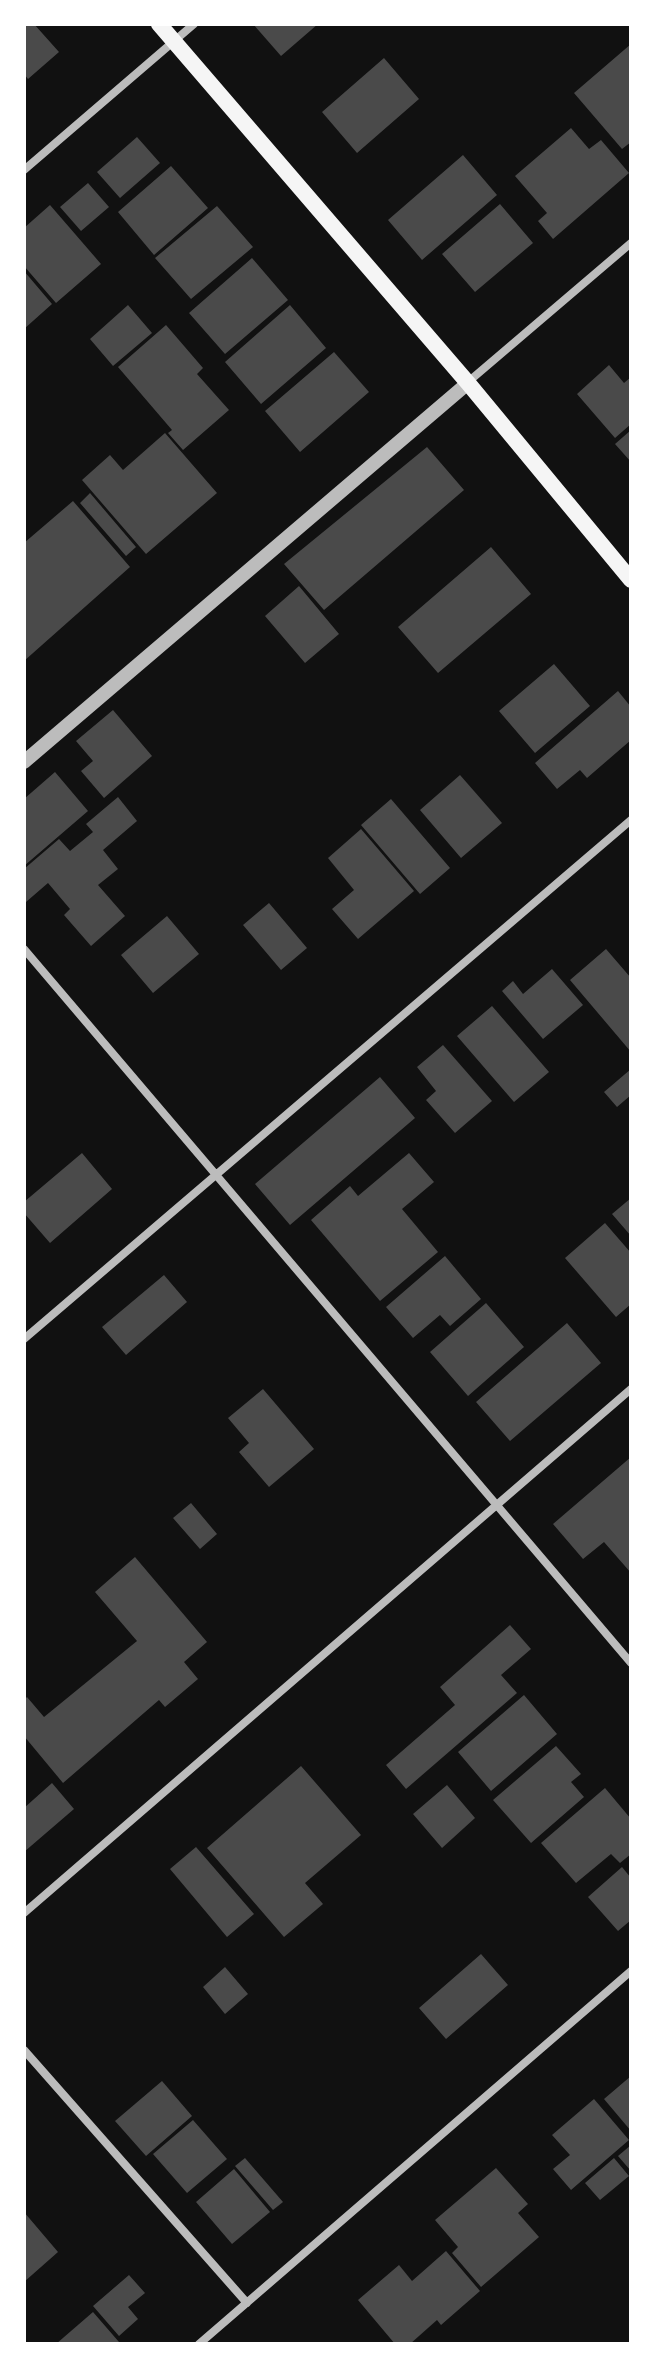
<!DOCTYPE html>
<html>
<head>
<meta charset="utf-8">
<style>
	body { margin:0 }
	#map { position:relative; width:655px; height:2368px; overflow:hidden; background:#111; font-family:"Fira Sans",sans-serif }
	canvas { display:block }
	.frame { position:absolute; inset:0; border:26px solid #fff; pointer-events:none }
</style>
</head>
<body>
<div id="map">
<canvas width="655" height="2368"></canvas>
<div class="frame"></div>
</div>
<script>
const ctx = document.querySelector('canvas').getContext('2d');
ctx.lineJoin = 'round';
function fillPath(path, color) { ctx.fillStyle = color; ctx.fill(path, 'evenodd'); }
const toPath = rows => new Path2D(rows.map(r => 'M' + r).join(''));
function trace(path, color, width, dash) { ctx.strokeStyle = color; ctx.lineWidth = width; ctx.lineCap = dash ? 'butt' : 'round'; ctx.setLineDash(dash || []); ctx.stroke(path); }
const building = toPath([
	[24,24,34,24,59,52,28,79,24,74],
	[253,24,318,24,281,56],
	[631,44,631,142,622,149,574,93],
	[384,58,419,99,357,153,322,112],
	[571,128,589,149,601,140,629,173,553,239,538,221,547,213,515,176],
	[137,137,160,163,120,198,97,172],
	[463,155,497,195,422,260,388,220],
	[171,166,208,208,154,255,118,212],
	[88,183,109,207,81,231,60,207],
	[500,204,533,243,475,292,442,254],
	[50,205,101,264,56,303,24,266,24,228],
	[217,206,253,247,191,299,155,258],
	[252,258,288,300,225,354,189,313],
	[24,271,52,304,24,329],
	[128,305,152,333,113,366,90,339],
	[290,305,326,348,261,404,225,362],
	[166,325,203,368,197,374,229,410,183,450,168,433,172,430,118,367],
	[334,352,369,392,300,452,265,411],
	[609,365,624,383,631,377,631,424,615,438,577,394],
	[631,430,631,462,615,444],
	[165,433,217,493,146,554,82,480,110,455,123,470],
	[427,447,464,490,324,610,284,564],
	[90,493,136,547,126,556,80,503],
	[73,501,130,567,24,661,24,543],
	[491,547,531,594,438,673,398,627],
	[299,586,339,634,305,663,265,616],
	[554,664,590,706,535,753,499,711],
	[618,691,631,707,631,740,587,778,580,770,557,789,535,763],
	[113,710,152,756,104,798,81,771,93,761,76,741],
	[55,772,88,811,24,866,24,799],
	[460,775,502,823,461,858,420,810],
	[118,797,137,821,103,850,118,869,98,885,125,916,91,946,64,915,70,909,48,883,26,902,24,869,59,839,70,851,93,832,86,824],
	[391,799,450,868,420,894,361,825],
	[361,829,414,891,358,939,332,909,354,890,328,858],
	[269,903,307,948,281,970,243,925],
	[167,916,199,954,153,993,121,955],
	[606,949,631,978,631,1052,570,980],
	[552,969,583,1005,543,1039,502,991,513,981,523,994],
	[492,1006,549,1072,514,1102,457,1036],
	[443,1045,492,1101,455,1133,426,1100,436,1091,417,1067],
	[631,1069,631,1095,617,1107,604,1092],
	[380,1077,415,1118,290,1225,255,1184],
	[82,1153,112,1189,50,1243,24,1213,24,1202],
	[409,1153,434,1182,402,1209,438,1252,380,1301,311,1220,350,1186,358,1196],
	[631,1198,631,1236,612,1214],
	[605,1223,631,1253,631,1304,616,1317,565,1258],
	[445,1256,481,1299,450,1326,440,1315,413,1338,386,1307],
	[164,1275,187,1302,126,1355,102,1327],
	[486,1303,524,1347,468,1396,430,1352],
	[567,1323,601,1363,510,1441,476,1402],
	[263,1389,314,1449,269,1487,239,1452,249,1443,228,1418],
	[631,1457,631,1573,604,1542,583,1559,553,1524],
	[191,1503,217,1534,200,1549,173,1518],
	[135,1557,207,1642,184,1662,198,1679,165,1707,159,1700,63,1783,24,1736,24,1700,27,1697,44,1717,137,1641,95,1592],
	[510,1625,531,1649,501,1675,517,1693,406,1789,386,1765,455,1705,440,1687],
	[524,1695,557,1734,491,1791,458,1752],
	[556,1746,581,1774,571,1782,584,1797,531,1843,493,1800],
	[301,1766,361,1835,305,1883,323,1904,284,1937,207,1848],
	[52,1783,74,1809,24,1852,24,1808],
	[447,1785,475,1818,442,1848,413,1814],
	[605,1788,631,1819,631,1854,620,1863,611,1854,576,1883,541,1843],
	[196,1847,254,1914,227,1937,170,1869],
	[622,1867,631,1878,631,1920,618,1931,588,1897],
	[481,1954,508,1985,446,2039,419,2008],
	[225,1967,248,1994,225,2014,203,1987],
	[631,2076,631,2131,604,2099],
	[162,2081,192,2116,146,2156,115,2121],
	[594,2099,629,2140,571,2190,553,2169,570,2155,552,2135],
	[193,2120,227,2159,187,2193,153,2154],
	[631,2145,631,2171,618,2156],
	[245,2158,283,2202,273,2210,235,2166],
	[614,2158,629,2176,600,2200,585,2183],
	[496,2168,528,2204,518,2213,539,2237,481,2287,452,2253,458,2247,435,2220],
	[234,2169,270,2212,232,2244,196,2202],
	[24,2212,58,2252,24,2282],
	[446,2251,480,2291,441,2325,437,2320,410,2344,395,2344,358,2300,399,2265,412,2281],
	[129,2275,145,2293,128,2307,138,2319,119,2336,93,2306],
	[93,2312,119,2342,56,2344]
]);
const minor = toPath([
	[24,170,194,24],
	[468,382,631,243],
	[24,949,631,1663],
	[24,1339,631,820],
	[24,1913,631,1389],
	[24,2050,247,2303],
	[199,2344,631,1971]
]);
const tertiary = toPath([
	[24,762,468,383]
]);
const secondary = toPath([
	[159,24,468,383,631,580]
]);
fillPath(building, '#4a4a4a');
trace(minor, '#bcbcbc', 8);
trace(tertiary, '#bcbcbc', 14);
trace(secondary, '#f5f5f5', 16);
</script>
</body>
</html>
